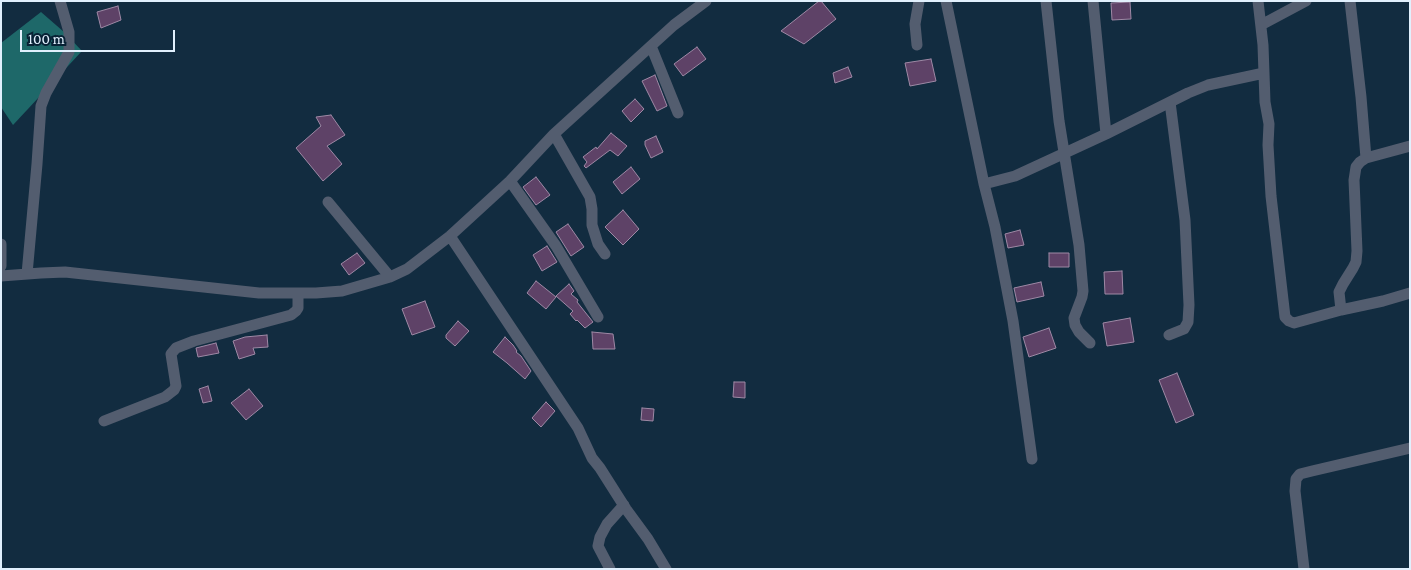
<!DOCTYPE html>
<html>
<head>
<meta charset="utf-8">
<style>
	body { margin:0 }
	#map { position:relative; width:1411px; height:570px; overflow:hidden; background:#122c40; font-family:"Crimson Pro",serif }
	canvas { display:block }
	.frame { position:absolute; inset:0; border:2px solid #e1f0fd; pointer-events:none }
	.scale { position:absolute; left:20px; top:30px; width:155px; height:22px; box-sizing:border-box; border:2px solid #e1f0fd; border-top:0; padding-left:6px; font-size:15px; line-height:18px; white-space:nowrap; color:#e1f0fd; -webkit-text-stroke:4px #082235; paint-order:stroke }
</style>
</head>
<body>
<div id="map">
<canvas width="1411" height="570"></canvas>
<div class="frame"></div>
<div class="scale">100 m</div>
</div>
<script>
const ctx = document.querySelector('canvas').getContext('2d');
ctx.lineJoin = 'round';
function fillPath(path, color) { ctx.fillStyle = color; ctx.fill(path, 'evenodd'); }
const toPath = rows => new Path2D(rows.map(r => 'M' + r).join(''));
function trace(path, color, width, dash) { ctx.strokeStyle = color; ctx.lineWidth = width; ctx.lineCap = dash ? 'butt' : 'round'; ctx.setLineDash(dash || []); ctx.stroke(path); }
const water = toPath([
	[41,12,64,32,82,51,13,125,1,107,1,43]
]);
const building = toPath([
	[819,1,821,1,836,19,804,44,781,31,819,1],
	[1130,2,1131,19,1112,20,1111,3,1130,2],
	[118,6,121,20,101,28,97,12,118,6],
	[697,47,706,59,683,76,674,64,697,47],
	[931,59,936,81,910,86,905,63,931,59],
	[848,67,852,77,835,83,833,73,848,67],
	[655,75,667,106,657,111,642,81,655,75],
	[635,99,644,109,631,122,622,111,635,99],
	[331,115,345,135,327,146,342,164,323,181,296,148,321,126,316,117,331,115],
	[611,133,627,146,618,156,610,150,586,168,584,166,587,162,583,157,596,147,597,149,611,133],
	[656,136,663,152,651,158,645,145,645,141,656,136],
	[631,167,640,179,622,194,613,182,631,167],
	[536,177,550,195,536,205,523,187,536,177],
	[623,210,639,229,623,245,605,227,623,210],
	[568,224,584,247,571,256,556,232,568,224],
	[1020,230,1024,245,1008,248,1005,234,1020,230],
	[547,246,557,262,542,271,533,255,547,246],
	[357,253,365,263,349,275,341,264,357,253],
	[1049,253,1069,253,1069,267,1049,267,1049,253],
	[1122,271,1123,294,1105,294,1104,272,1122,271],
	[536,281,556,297,546,309,527,293,536,281],
	[1041,282,1044,296,1017,302,1014,288,1041,282],
	[569,284,574,291,571,294,578,300,577,302,593,322,585,328,577,320,576,321,570,314,573,311,556,296,569,284],
	[425,301,435,327,412,335,402,309,425,301],
	[1130,318,1134,342,1107,346,1103,323,1130,318],
	[458,321,469,331,455,346,446,338,446,335,458,321],
	[1049,328,1056,348,1029,357,1023,337,1049,328],
	[592,332,613,334,615,349,593,349,592,332],
	[267,335,268,347,253,348,255,354,239,359,233,341,245,337,267,335],
	[505,337,513,345,517,351,516,352,521,356,531,371,525,379,507,363,493,352,505,337],
	[216,343,219,353,198,357,196,348,216,343],
	[1177,373,1194,415,1176,423,1159,380,1177,373],
	[734,382,745,382,745,398,733,397,734,382],
	[208,386,212,401,203,403,199,389,208,386],
	[249,389,263,406,246,420,231,403,249,389],
	[546,402,555,411,541,427,532,418,546,402],
	[642,408,654,409,653,421,641,420,642,408]
]);
const minor = toPath([
	[946,1,984,184,995,227,1013,321,1032,459],
	[1046,1,1059,121,1079,245,1083,291,1082,297,1074,318,1075,325,1079,332,1090,343],
	[1093,1,1106,134],
	[1258,1,1263,45,1265,102,1269,124,1268,145,1271,196,1285,317,1289,321,1294,323,1341,310,1383,301,1410,293],
	[1350,1,1361,97,1366,158],
	[1261,25,1306,1],
	[917,45,915,24,919,1],
	[651,46,678,113],
	[554,134,590,197,592,209,592,225,598,244,605,254],
	[510,181,556,246,598,317],
	[984,184,1015,176,1106,134,1188,93,1208,85,1264,73],
	[328,202,390,277],
	[450,236,578,428,592,458,600,468,626,509,648,539,666,569],
	[1,244,1,266],
	[27,274,37,164,41,106,46,93,69,52,69,32,60,1],
	[1,276,41,273,65,272,259,293,316,293,342,291,390,277,407,269,450,236,510,181,554,134,674,25,706,1],
	[1341,310,1339,292,1343,284,1353,268,1356,262,1357,251,1354,180,1356,167,1360,162,1366,158,1410,146],
	[1169,335,1184,329,1188,322,1189,305,1185,220,1170,102],
	[104,421,165,397,174,390,176,386,171,354,176,348,194,341,291,315,296,311,298,308,298,293],
	[610,569,598,546,600,537,607,524,624,505],
	[1304,569,1295,491,1296,479,1300,474,1312,471,1410,448]
]);
fillPath(water, '#1e6869');
fillPath(building, '#5e4267');
trace(building, '#9e89a5', 1);
trace(minor, '#535d6f', 11);
</script>
</body>
</html>
